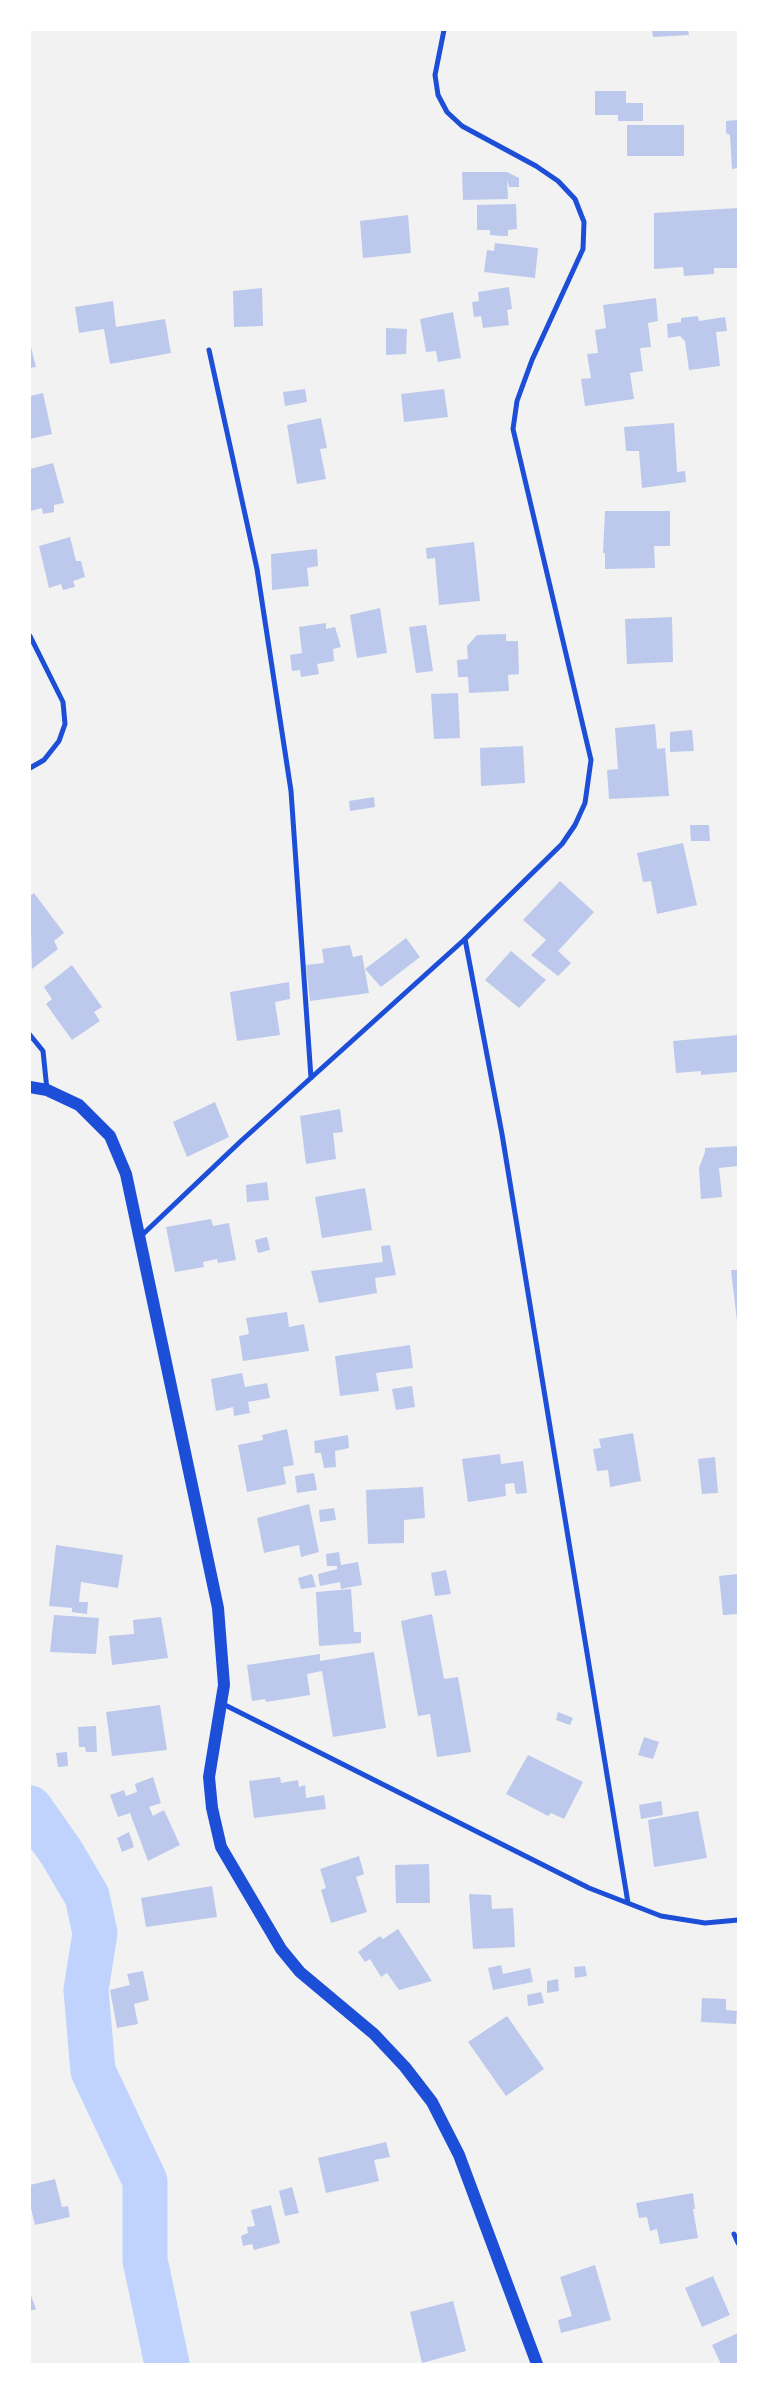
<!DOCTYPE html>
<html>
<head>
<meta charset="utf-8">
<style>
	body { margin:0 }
	#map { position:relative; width:768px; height:2394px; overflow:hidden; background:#f2f2f2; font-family:"Alegreya Sans",sans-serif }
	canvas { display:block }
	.frame { position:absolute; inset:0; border:31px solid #fff; pointer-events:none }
</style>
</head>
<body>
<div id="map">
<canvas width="768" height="2394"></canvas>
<div class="frame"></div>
</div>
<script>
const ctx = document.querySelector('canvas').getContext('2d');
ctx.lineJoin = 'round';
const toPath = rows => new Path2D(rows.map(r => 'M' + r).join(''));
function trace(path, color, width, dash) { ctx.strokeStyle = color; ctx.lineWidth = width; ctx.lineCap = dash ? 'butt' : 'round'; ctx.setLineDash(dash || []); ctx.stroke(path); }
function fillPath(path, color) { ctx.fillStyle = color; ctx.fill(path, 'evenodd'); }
const river = toPath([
	[30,1808,61,1852,87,1896,95,1933,86,1990,93,2071,145,2181,145,2260,167,2364]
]);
const building = toPath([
	[652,30,688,30,689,35,653,37],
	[595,91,626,91,626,103,643,103,643,121,618,121,618,115,595,115],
	[738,120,738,168,732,169,730,135,726,133,726,121],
	[627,125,684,125,684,156,627,156],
	[462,172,507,172,519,178,519,187,509,187,507,180,508,199,463,200],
	[516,204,517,229,508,230,508,236,501,236,490,235,490,230,477,230,477,205],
	[738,208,738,268,714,268,714,274,684,276,683,267,654,269,654,213],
	[408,215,411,253,363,258,360,221],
	[495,243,538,248,535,278,484,272,487,250,494,251],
	[509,287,512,309,507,310,509,325,483,328,481,316,474,317,472,302,479,301,478,292],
	[262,288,263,326,234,327,233,291],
	[656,298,658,321,648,323,651,347,640,348,643,371,630,373,634,399,585,406,581,379,591,378,587,354,598,353,595,330,606,328,603,305],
	[113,301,116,327,165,319,171,353,110,364,104,329,79,333,75,307],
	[453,312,461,358,438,362,436,351,426,352,420,319],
	[698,316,699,321,725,317,727,331,716,332,720,366,689,370,685,341,680,336,668,338,667,324,681,322,681,318],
	[386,328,407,329,406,354,386,355],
	[30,343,36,367,30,368],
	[305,389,307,402,285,406,283,392],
	[444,389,448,417,404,422,401,394],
	[43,393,52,434,30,439,30,396],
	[321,418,327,448,320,449,326,479,297,484,287,425],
	[674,423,677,472,685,471,686,482,642,488,639,451,626,451,624,427],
	[53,463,64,503,54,505,54,512,43,514,42,508,30,511,30,469],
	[605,511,670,511,670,546,654,546,655,568,605,569,605,553,603,553],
	[70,537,76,561,81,561,85,577,73,581,75,587,63,590,61,584,49,588,39,546],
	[474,542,480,601,439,605,435,558,427,559,426,548],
	[317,549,318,566,307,568,309,586,272,590,271,554],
	[380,608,387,653,357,658,350,615],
	[672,617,673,662,627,664,625,619],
	[326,623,326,629,335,627,341,647,333,649,334,661,317,664,319,674,301,677,300,670,292,671,290,655,302,653,299,627],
	[426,625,433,671,416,673,409,627],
	[506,634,506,641,518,641,519,674,508,675,509,691,469,693,468,677,458,677,457,660,468,659,467,646,477,635],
	[458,693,460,738,434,739,431,694],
	[655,724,657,749,665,748,669,796,609,799,607,770,618,769,615,728],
	[692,730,694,751,670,752,670,732],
	[523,746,525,783,481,786,480,748],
	[374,797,375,807,350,811,349,801],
	[690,825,709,825,710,841,691,841],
	[683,843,697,905,657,914,651,881,643,882,637,853],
	[560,881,594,912,558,951,571,963,558,976,531,955,546,940,523,920],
	[34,893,64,933,54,941,58,949,32,969,30,896],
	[406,938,420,957,381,987,365,969],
	[350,945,353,957,362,955,369,993,310,1001,306,965,324,963,322,949],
	[511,951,546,980,519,1008,485,980],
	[72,965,102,1007,94,1012,100,1021,72,1040,46,1004,52,999,44,987],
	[289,982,290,999,275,1002,280,1035,237,1041,230,992],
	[738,1035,738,1072,701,1075,701,1071,676,1073,673,1041],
	[215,1102,229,1137,187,1157,173,1122],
	[340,1109,343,1132,333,1133,336,1159,306,1164,300,1116],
	[738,1146,738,1166,719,1168,722,1197,701,1199,699,1168,705,1152,705,1148],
	[267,1182,269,1200,247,1202,246,1185],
	[365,1188,372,1230,322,1238,315,1197],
	[211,1219,213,1226,229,1223,236,1260,218,1263,217,1259,203,1262,204,1267,175,1272,166,1227],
	[267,1237,270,1250,258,1253,255,1240],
	[390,1245,396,1275,375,1278,377,1293,319,1303,311,1271,383,1262,381,1246],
	[731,1270,738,1270,738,1321,737,1321],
	[287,1312,289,1327,304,1324,309,1351,243,1361,239,1336,249,1334,246,1318],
	[410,1345,413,1368,376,1373,379,1391,340,1396,335,1356],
	[242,1373,245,1387,267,1383,270,1398,248,1402,250,1413,234,1416,233,1407,216,1411,211,1379],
	[412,1386,415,1407,396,1410,392,1389],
	[287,1429,294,1465,283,1467,286,1484,247,1492,238,1445,263,1440,262,1435],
	[633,1433,641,1481,610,1487,608,1470,597,1471,593,1449,601,1448,599,1439],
	[348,1435,349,1448,335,1451,336,1467,324,1468,321,1453,315,1453,314,1441],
	[500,1454,501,1464,523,1461,527,1493,516,1494,514,1483,505,1484,506,1496,468,1502,462,1459],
	[715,1457,718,1493,702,1494,698,1459],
	[314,1473,317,1490,297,1493,295,1476],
	[423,1487,425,1518,404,1520,404,1543,368,1544,366,1490],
	[309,1504,319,1552,301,1557,299,1545,264,1553,257,1518],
	[334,1508,336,1520,320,1522,319,1510],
	[56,1545,123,1555,118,1588,81,1582,79,1602,88,1602,87,1614,72,1612,72,1608,49,1606],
	[339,1552,341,1565,358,1562,362,1585,341,1589,340,1582,320,1586,318,1574,337,1569,337,1566,327,1566,326,1554],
	[446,1570,451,1594,435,1596,431,1573],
	[312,1574,316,1587,301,1589,298,1578],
	[738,1574,738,1614,723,1615,719,1576],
	[351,1589,354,1632,361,1632,361,1643,319,1646,316,1592],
	[432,1614,444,1679,458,1677,471,1752,437,1757,430,1714,418,1716,401,1621],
	[54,1615,99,1618,96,1654,50,1652],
	[161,1617,168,1658,112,1665,109,1636,134,1634,133,1620],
	[374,1652,386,1728,333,1737,322,1671,307,1674,310,1695,266,1702,265,1699,252,1701,247,1665,320,1654,320,1661],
	[160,1705,167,1750,112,1756,106,1712],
	[558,1712,573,1718,570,1725,556,1720],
	[96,1726,97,1752,86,1752,85,1747,79,1747,78,1727],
	[644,1737,659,1742,653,1759,638,1755],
	[67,1752,68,1766,58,1767,56,1753],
	[528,1755,583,1782,564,1819,551,1813,548,1816,506,1794],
	[153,1777,161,1803,149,1807,153,1816,164,1810,180,1845,148,1861,130,1813,118,1817,110,1795,124,1790,126,1796,137,1792,135,1784],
	[280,1777,281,1783,298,1780,299,1787,305,1785,306,1798,324,1795,326,1809,254,1818,249,1781],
	[661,1801,663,1815,641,1819,639,1805],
	[698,1811,707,1858,654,1867,648,1820],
	[129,1832,134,1847,122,1852,117,1838],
	[359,1856,364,1874,356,1877,367,1912,331,1923,321,1890,326,1888,320,1869],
	[429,1864,430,1903,396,1903,395,1865],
	[212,1886,217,1917,146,1927,141,1898],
	[469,1894,491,1895,492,1909,513,1908,515,1947,473,1949],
	[398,1929,432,1981,399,1990,387,1973,381,1977,370,1959,365,1962,358,1952,380,1936,383,1939],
	[501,1965,503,1974,530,1968,533,1982,493,1990,488,1968],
	[585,1966,587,1976,575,1978,574,1967],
	[143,1971,149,2000,134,2004,138,2024,117,2028,110,1990,130,1985,127,1974],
	[558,1979,559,1991,547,1993,547,1981],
	[541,1992,544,2003,528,2006,527,1995],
	[702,1998,726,1999,726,2010,737,2011,736,2024,701,2022],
	[507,2016,544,2069,506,2096,468,2042],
	[386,2142,390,2157,374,2160,379,2181,326,2193,318,2158],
	[55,2179,62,2207,68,2206,70,2217,35,2225,30,2204,30,2185],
	[292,2187,299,2213,285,2216,279,2191],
	[693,2193,695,2209,693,2209,698,2238,660,2244,657,2229,650,2231,647,2217,639,2218,636,2203],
	[271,2205,280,2243,254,2250,252,2244,243,2246,241,2236,248,2233,247,2227,255,2226,251,2210],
	[595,2265,611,2320,561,2333,558,2320,572,2316,560,2277],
	[713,2276,730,2315,702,2327,685,2288],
	[30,2293,36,2309,30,2311],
	[453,2301,466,2351,422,2363,410,2312],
	[738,2333,738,2364,721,2364,712,2345]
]);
const minor = toPath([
	[209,350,257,569,291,791,311,1078],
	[30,636,63,702,65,724,59,741,44,760,30,768],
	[465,939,502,1134,628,1903],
	[30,1035,43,1051,47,1090],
	[141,1236,241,1141,465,939,562,844,575,825,585,803,591,760,513,429,517,401,532,360,583,249,584,222,575,199,558,181,536,166,462,126,447,112,438,95,435,75,444,30],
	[223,1704,589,1888,661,1916,705,1923,738,1920],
	[734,2234,738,2243]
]);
const primary = toPath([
	[30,1087,47,1090,79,1105,110,1136,126,1174,218,1608,224,1685,209,1777,212,1808,221,1847,281,1949,300,1972,374,2034,405,2067,432,2102,459,2155,537,2364]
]);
trace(river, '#bfd3fe', 45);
fillPath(building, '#bdc9ec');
trace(minor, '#1d4ed8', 5);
trace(primary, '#1d4ed8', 12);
</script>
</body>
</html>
